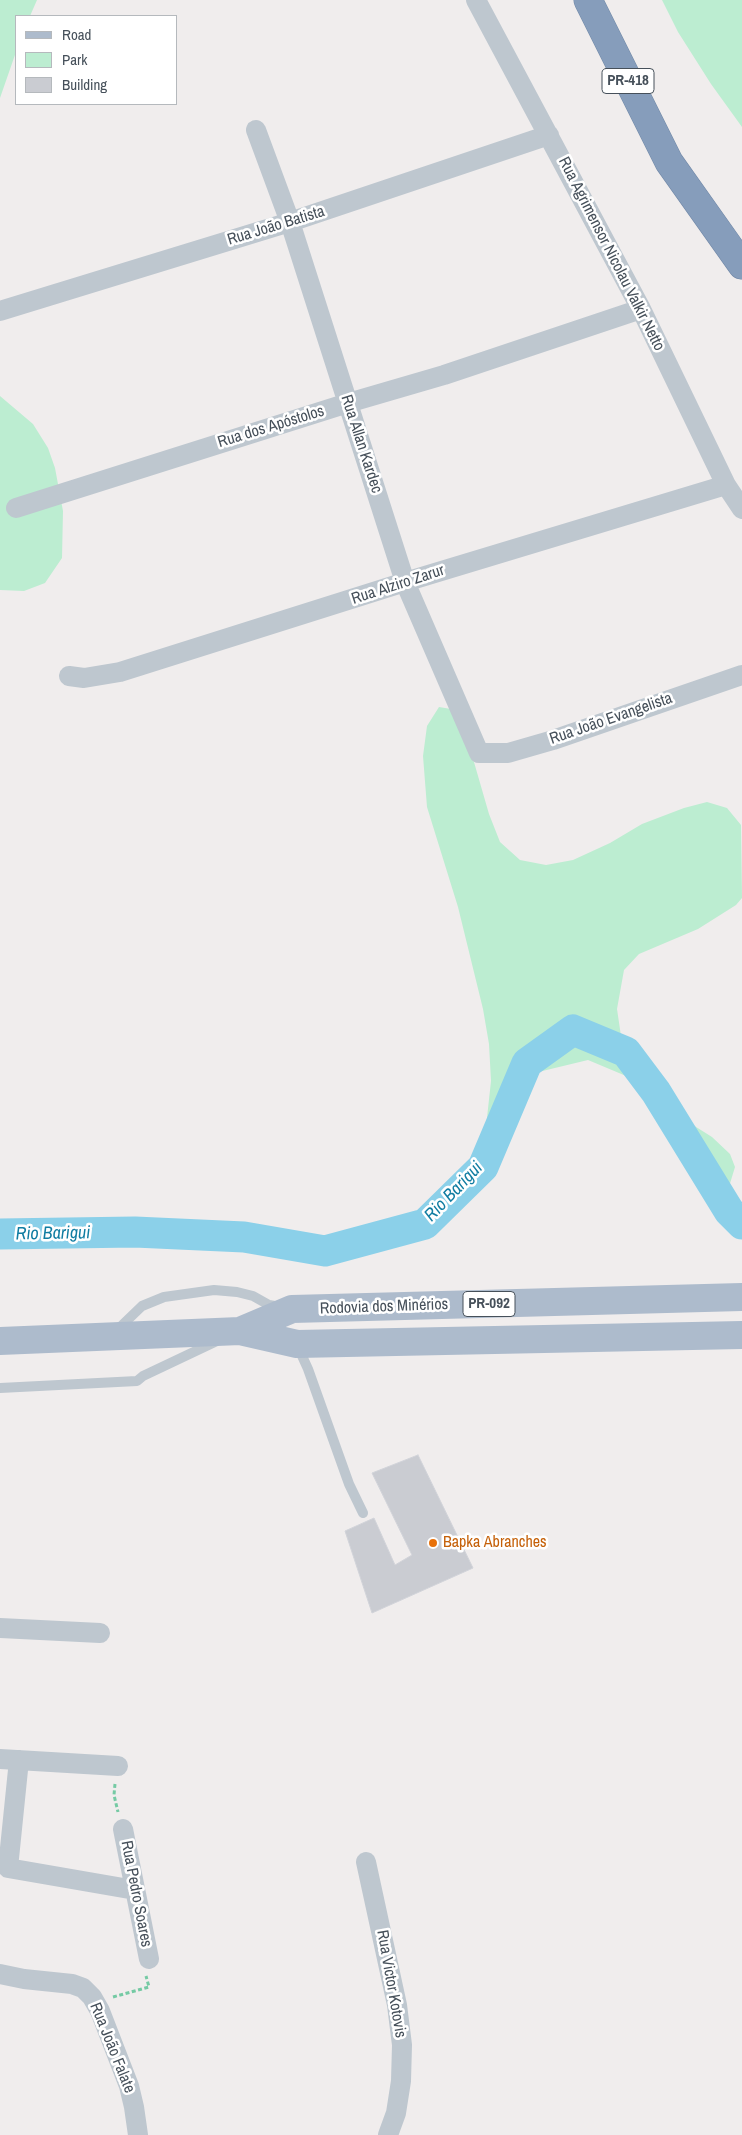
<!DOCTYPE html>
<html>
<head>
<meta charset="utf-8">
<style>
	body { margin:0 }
	#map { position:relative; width:742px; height:2135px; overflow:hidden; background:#f0eded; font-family:"Archivo Narrow",sans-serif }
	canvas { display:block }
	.legend { position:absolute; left:15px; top:15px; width:162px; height:90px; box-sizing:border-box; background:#fff; border:1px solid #b5b9bd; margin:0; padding:6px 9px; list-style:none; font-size:15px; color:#46505a }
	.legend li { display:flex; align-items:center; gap:10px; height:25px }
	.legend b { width:25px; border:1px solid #b5b9bd }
</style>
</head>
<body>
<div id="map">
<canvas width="742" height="2135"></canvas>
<ul class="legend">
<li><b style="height:6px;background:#adbbcc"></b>Road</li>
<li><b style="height:14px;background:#bcedd1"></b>Park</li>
<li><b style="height:14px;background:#caccd2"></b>Building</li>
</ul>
</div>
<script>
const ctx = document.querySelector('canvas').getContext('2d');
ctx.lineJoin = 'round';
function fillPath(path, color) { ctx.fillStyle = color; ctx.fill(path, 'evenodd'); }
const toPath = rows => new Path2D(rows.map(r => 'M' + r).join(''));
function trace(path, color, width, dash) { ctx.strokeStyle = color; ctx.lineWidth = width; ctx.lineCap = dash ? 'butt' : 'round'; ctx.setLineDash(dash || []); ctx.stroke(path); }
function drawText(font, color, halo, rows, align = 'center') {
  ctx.font = font + ' "Archivo Narrow",sans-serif'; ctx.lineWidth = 5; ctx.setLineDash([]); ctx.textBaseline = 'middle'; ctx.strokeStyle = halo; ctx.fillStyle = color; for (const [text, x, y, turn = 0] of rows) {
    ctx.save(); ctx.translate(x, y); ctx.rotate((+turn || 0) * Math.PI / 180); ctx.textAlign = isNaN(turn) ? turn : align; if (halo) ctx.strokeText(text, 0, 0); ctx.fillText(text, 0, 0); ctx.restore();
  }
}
const green = toPath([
	[0,0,37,0,30,16,16,16,16,52,0,98],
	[662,0,742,0,742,127,711,84,678,32],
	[0,396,33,424,48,448,55,468,63,511,62,558,45,583,24,591,0,590],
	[439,707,451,709,465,731,489,814,500,842,520,860,546,865,573,860,610,843,642,824,684,808,707,802,727,808,741,825,742,898,736,905,698,929,639,954,624,970,617,1009,621,1036,633,1068,644,1086,669,1110,712,1137,730,1154,735,1167,728,1190,711,1204,638,1081,588,1060,530,1074,483,1179,476,1185,476,1168,486,1127,491,1081,489,1044,483,1009,458,907,427,807,423,756,427,726]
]);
const river = toPath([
	[0,1234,135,1232,244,1237,325,1251,425,1224,483,1167,527,1063,573,1030,626,1052,656,1092,729,1211,742,1224]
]);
const building = toPath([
	[418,1455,473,1568,372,1613,345,1531,374,1518,395,1565,412,1555,372,1473,418,1455]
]);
const path = toPath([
	[115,1784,114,1795,118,1812],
	[113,1997,149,1987,146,1976]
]);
const lane = toPath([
	[115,1332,142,1306,164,1297,214,1290,237,1292,253,1296,269,1305,280,1307],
	[298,1347,308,1369,349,1484,363,1513],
	[0,1388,137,1381,143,1376,219,1340]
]);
const street = toPath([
	[476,0,641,309,726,485,742,509],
	[256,130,290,222,405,582,479,753,508,753,553,740,742,675],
	[0,311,290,222,549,135],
	[16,508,348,403,444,375,641,309],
	[69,676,84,678,120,672,405,582,726,485],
	[0,1628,100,1633],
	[0,1759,118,1766],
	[19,1760,8,1868,135,1890],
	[123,1829,149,1959],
	[366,1862,397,2005,402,2045,401,2081,396,2113,388,2135],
	[0,1974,24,1979,72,1984,83,1988,92,1997,100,2011,129,2086,134,2107,138,2135]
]);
const primary = toPath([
	[240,1331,292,1309,742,1297],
	[0,1341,240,1331,297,1344,742,1335]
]);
const highway = toPath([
	[588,0,669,162,742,265]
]);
const markers = [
	[433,1543,5,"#e8710a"]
];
const shields = [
	[628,81,52],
	[489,1304,52]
];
const shieldNames = [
	["PR-418",628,81],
	["PR-092",489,1304]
];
const streetNames = [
	["Rua João Batista",276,226,-17],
	["Rua Agrimensor Nicolau Valkir Netto",611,254,63],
	["Rua dos Apóstolos",271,427,-17],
	["Rua Allan Kardec",361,444,72],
	["Rua Alziro Zarur",398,585,-18],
	["Rua João Evangelista",611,719,-19],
	["Rodovia dos Minérios",384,1307,-2],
	["Rua Pedro Soares",136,1894,79],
	["Rua Victor Kotovis",391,1984,80],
	["Rua João Falate",112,2048,68]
];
const foodNames = [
	["Bapka Abranches",443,1543]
];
const waterNames = [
	["Rio Barigui",454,1192,-46],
	["Rio Barigui",53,1234,-1]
];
fillPath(green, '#bcedd1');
trace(river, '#8bd0e9', 31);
fillPath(building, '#caccd2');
trace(building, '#d1d3d9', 1);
trace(highway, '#7188a7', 29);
trace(path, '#75caa4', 3, [4, 2.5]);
trace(lane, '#bec7cf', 10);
trace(street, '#bec7cf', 20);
trace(primary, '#adbbcc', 28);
trace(highway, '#869dbb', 28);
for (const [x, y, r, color] of markers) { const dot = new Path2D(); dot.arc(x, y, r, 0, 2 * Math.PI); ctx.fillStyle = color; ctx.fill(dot); trace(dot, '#fff', 2); }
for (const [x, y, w] of shields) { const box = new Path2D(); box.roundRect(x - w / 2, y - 12.5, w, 25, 4); ctx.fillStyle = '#fff'; ctx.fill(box); trace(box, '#46505a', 1); }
drawText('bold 15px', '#46505a', null, shieldNames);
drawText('16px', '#46505a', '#fff', streetNames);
drawText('16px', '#c56008', '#fff', foodNames, 'left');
drawText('italic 18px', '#117da2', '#fff', waterNames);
</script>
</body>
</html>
